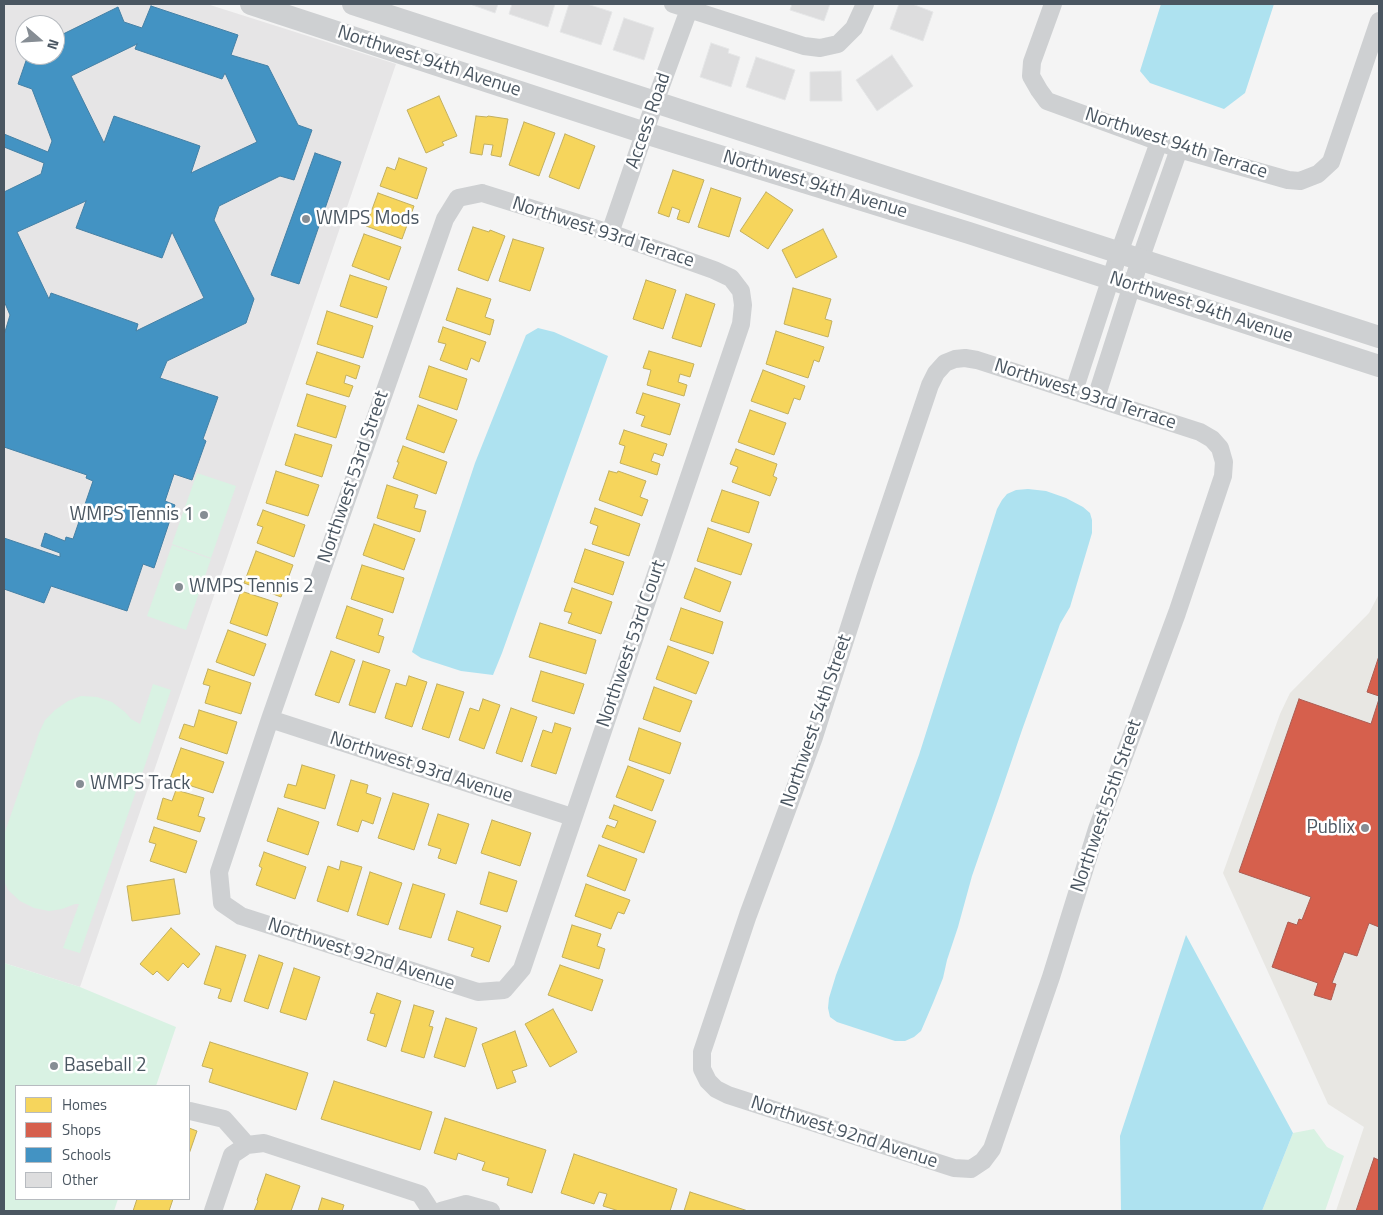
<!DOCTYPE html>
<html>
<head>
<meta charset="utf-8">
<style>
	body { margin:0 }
	#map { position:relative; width:1383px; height:1215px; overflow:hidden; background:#f4f4f4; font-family:"Titillium Web",sans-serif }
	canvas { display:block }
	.frame { position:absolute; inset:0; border:5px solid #4a5661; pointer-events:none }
	.legend { position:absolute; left:15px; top:1085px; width:175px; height:115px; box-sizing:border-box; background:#fff; border:1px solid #b7bbc0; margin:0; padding:6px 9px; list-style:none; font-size:15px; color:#4a5661 }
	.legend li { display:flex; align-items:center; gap:10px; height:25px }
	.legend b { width:25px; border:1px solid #b7bbc0 }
	.north { position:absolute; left:15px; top:15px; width:50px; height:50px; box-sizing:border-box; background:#fff; border:1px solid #b7bbc0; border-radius:50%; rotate:109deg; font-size:14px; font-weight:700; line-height:20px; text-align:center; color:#4a5661 }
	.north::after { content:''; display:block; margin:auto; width:18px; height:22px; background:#868d94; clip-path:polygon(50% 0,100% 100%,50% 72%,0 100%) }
</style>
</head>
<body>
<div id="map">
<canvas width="1383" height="1215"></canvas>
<div class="frame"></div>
<ul class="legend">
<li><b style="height:14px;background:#f6d55c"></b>Homes</li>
<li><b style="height:14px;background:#d6604d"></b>Shops</li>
<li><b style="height:14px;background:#4393c3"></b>Schools</li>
<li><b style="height:14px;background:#ddddde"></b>Other</li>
</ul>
<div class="north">N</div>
</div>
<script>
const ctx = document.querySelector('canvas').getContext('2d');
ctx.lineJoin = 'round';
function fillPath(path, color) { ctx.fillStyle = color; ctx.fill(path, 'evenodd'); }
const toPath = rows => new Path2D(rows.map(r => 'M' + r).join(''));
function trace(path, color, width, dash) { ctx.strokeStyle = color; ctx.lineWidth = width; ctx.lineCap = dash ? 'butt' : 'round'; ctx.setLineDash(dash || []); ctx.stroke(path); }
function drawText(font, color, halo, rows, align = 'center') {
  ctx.font = font + ' "Titillium Web",sans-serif'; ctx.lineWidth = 5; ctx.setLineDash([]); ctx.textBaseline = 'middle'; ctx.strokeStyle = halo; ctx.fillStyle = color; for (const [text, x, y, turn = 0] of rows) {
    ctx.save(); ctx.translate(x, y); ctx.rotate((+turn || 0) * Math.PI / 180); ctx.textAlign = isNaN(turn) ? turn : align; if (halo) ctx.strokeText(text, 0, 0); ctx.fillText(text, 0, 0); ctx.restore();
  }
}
const commercial = toPath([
	[1379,594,1379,1211,1336,1211,1364,1127,1328,1104,1223,873,1280,714,1290,693,1369,613]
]);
const education = toPath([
	[4,4,207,4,396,64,80,987,4,963],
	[25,25,55,25,55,55,25,55]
]);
const green = toPath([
	[197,473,236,486,211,558,172,544],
	[172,545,211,559,186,630,147,616],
	[153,684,171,690,80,953,63,948,79,904,75,904,62,909,49,911,34,908,20,901,8,890,4,881,4,835,39,733,45,720,55,710,68,701,81,696,97,697,112,702,125,712,131,719,140,724],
	[4,963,80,987,176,1027,156,1086,16,1086,16,1199,118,1199,114,1211,4,1211],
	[1314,1129,1327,1147,1344,1156,1325,1211,1262,1211,1293,1133]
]);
const water = toPath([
	[1161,4,1274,4,1245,93,1224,109,1150,83,1140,71],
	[538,328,554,332,608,356,502,653,493,675,461,671,421,658,412,652,475,463,526,335],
	[1028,489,1046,491,1066,498,1083,507,1090,513,1092,520,1092,533,1070,607,1060,624,1022,730,999,798,972,876,958,927,947,960,943,978,933,1003,921,1031,914,1037,905,1041,895,1041,837,1022,830,1017,828,1008,829,998,836,975,892,829,919,755,997,509,1002,500,1007,494,1016,490],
	[1186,935,1293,1133,1262,1211,1121,1211,1120,1136]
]);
const homes = toPath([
	[439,96,457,136,442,142,444,145,426,153,407,110,439,96],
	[476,116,487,117,488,116,508,119,501,157,491,155,493,145,484,144,482,155,470,153,476,116],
	[524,122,555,133,539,176,509,165,524,122],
	[565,134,595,146,579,189,549,177,565,134],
	[399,158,427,168,417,199,380,186,387,167,395,170,399,158],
	[673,170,704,180,689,223,677,219,680,210,672,207,669,217,658,213,673,170],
	[711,188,741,198,729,237,698,227,711,188],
	[766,192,793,210,768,249,740,231,766,192],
	[378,193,414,206,402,239,366,226,378,193],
	[473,227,489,232,490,230,505,236,488,281,458,270,473,227],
	[823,229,837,257,796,278,782,250,823,229],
	[364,234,401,247,389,280,352,266,364,234],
	[513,239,544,248,530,291,499,281,513,239],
	[350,275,387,287,377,318,340,306,350,275],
	[646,280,676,290,663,329,633,319,646,280],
	[457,288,491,299,485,317,494,320,490,335,446,320,457,288],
	[793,288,831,299,825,319,832,321,828,337,784,324,793,288],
	[686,294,715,304,701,347,672,338,686,294],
	[327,311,373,326,363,358,317,344,327,311],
	[443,327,486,342,479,362,471,358,467,370,440,360,446,344,438,342,443,327],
	[776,331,824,347,819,362,814,360,808,378,766,364,776,331],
	[649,351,694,364,690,377,680,374,678,382,687,385,684,396,647,385,651,370,643,368,649,351],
	[317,352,360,366,356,379,346,375,344,383,353,386,349,397,306,384,317,352],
	[429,366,467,379,457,410,419,397,429,366],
	[763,370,805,386,800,400,794,398,788,414,751,401,763,370],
	[643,393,680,404,670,435,641,426,645,416,636,413,643,393],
	[307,394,346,406,336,438,297,426,307,394],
	[418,405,457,420,444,453,406,439,418,405],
	[750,410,786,423,774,455,738,442,750,410],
	[624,430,667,444,663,456,654,453,651,461,660,464,657,475,620,463,625,446,619,444,624,430],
	[295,434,332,445,322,477,285,465,295,434],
	[403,446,447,462,436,494,393,478,399,462,397,462,403,446],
	[736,449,777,464,773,476,777,478,770,496,732,482,738,467,730,464,736,449],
	[276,471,319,485,308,516,266,503,276,471],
	[609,471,617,473,618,471,646,481,640,497,648,500,642,516,599,500,609,471],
	[387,485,418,495,414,508,426,511,420,532,377,518,387,485],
	[722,490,759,502,749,533,711,521,722,490],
	[595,508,640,524,629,556,592,544,598,526,590,523,595,508],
	[263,510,305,525,294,557,257,543,263,527,257,525,263,510],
	[374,524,415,539,404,570,363,555,374,524],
	[708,528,752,544,741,575,697,561,708,528],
	[585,549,624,562,613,595,574,582,585,549],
	[256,551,293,565,281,597,244,583,256,551],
	[362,565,404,578,393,613,351,599,362,565],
	[695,568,731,582,720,612,684,598,695,568],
	[572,588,612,602,601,634,568,623,572,613,564,611,572,588],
	[241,591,278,603,267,636,230,623,241,591],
	[347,606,383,619,378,635,384,637,379,653,336,638,347,606],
	[681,608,723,622,713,654,670,640,681,608],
	[540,623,596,640,586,674,529,657,540,623],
	[228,630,266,644,254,676,216,662,228,630],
	[668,646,709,662,696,694,656,679,668,646],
	[331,651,355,660,339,703,315,695,331,651],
	[363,661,390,670,375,713,349,705,363,661],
	[208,669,251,683,241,714,205,703,210,686,203,684,208,669],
	[541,671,584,684,574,714,532,701,541,671],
	[409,676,427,682,412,727,385,718,396,683,406,686,409,676],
	[437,684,464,692,449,738,422,729,437,684],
	[654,687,692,701,680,732,643,719,654,687],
	[483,699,500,705,484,749,459,740,470,708,479,711,483,699],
	[511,708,537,717,522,762,496,753,511,708],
	[199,710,237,722,227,754,179,738,184,724,194,727,199,710],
	[555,723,571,728,556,774,531,766,543,730,552,733,555,723],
	[639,728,681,743,670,774,629,760,639,728],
	[181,748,224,762,213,793,170,779,181,748],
	[302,765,335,775,325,809,284,797,288,784,296,786,302,765],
	[628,766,664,780,652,811,616,797,628,766],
	[351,780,368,785,366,793,381,798,373,824,362,820,358,832,337,825,351,780],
	[176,790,204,798,198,816,205,818,200,832,157,819,163,798,172,801,176,790],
	[393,793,429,804,414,850,378,838,393,793],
	[614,805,656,821,644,853,602,837,607,825,615,828,618,821,609,818,614,805],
	[278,808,319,822,308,855,267,841,278,808],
	[438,814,469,824,456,864,438,858,441,849,428,845,438,814],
	[492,820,531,833,520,866,481,853,492,820],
	[154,827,197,841,186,873,150,861,156,844,149,842,154,827],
	[599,845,637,859,625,891,587,876,599,845],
	[264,852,306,867,295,899,256,885,262,868,259,866,264,852],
	[341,861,362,867,348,912,317,901,328,866,339,870,341,861],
	[370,872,402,883,388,925,357,915,370,872],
	[489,872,517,881,507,912,480,904,489,872],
	[174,879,180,914,132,921,127,886,174,879],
	[413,884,445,894,431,938,399,929,413,884],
	[586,884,630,900,624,914,618,912,611,929,575,916,586,884],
	[457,911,501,926,489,962,471,956,474,948,448,940,457,911],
	[572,925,601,934,597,946,605,949,599,969,562,957,572,925],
	[171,928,200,954,188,968,183,963,168,981,157,971,153,975,140,964,171,928],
	[216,946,246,955,231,1002,218,998,221,989,204,984,216,946],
	[259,955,283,963,268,1009,244,1001,259,955],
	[560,965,603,980,592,1011,548,995,560,965],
	[294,968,320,977,306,1020,280,1012,294,968],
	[377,993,401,1001,386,1047,367,1040,375,1014,370,1013,377,993],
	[414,1005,434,1011,429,1026,433,1027,424,1058,401,1051,414,1005],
	[553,1009,577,1052,550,1067,525,1024,553,1009],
	[446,1018,477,1028,465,1067,434,1057,446,1018],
	[515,1031,527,1066,512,1071,516,1082,497,1089,482,1044,515,1031],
	[210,1042,308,1073,296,1110,209,1082,213,1069,202,1066,210,1042],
	[334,1081,432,1112,420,1150,321,1119,334,1081],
	[445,1118,546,1150,532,1193,507,1185,509,1178,482,1170,485,1162,458,1153,456,1160,434,1153,445,1118],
	[189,1128,197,1131,189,1154,189,1128],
	[574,1154,677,1189,670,1211,619,1211,603,1206,607,1194,599,1192,594,1204,561,1193,574,1154],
	[266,1174,300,1186,291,1211,254,1211,258,1201,257,1200,266,1174],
	[690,1192,748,1211,684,1211,690,1192],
	[322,1198,344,1205,342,1211,318,1211,322,1198],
	[137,1199,173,1199,169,1211,133,1211,137,1199]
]);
const shops = toPath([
	[1379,656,1379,696,1367,692,1379,656],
	[1299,699,1371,724,1379,699,1379,927,1369,923,1357,956,1344,952,1332,983,1336,984,1331,1000,1314,995,1318,983,1272,967,1288,922,1297,925,1299,919,1302,920,1311,897,1239,872,1299,699],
	[1374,1158,1379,1160,1379,1211,1356,1211,1374,1158]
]);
const schools = toPath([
	[151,6,238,35,231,55,268,66,298,125,312,130,294,180,280,176,219,206,214,220,254,299,246,323,167,361,160,378,218,397,203,439,206,441,192,480,174,474,165,501,175,505,154,568,143,564,127,611,51,586,44,603,4,589,4,538,60,557,60,553,41,546,45,533,65,541,66,537,73,539,93,481,86,478,87,475,4,447,4,335,10,315,4,301,4,192,41,174,44,163,4,147,4,134,48,152,52,141,32,89,18,84,28,55,55,55,55,38,118,7,124,22,142,28,151,6],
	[137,44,135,49,222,79,225,73,257,142,191,173,200,146,114,116,104,143,71,76,137,44],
	[86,201,76,228,162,258,172,232,204,298,136,331,138,324,51,293,49,299,17,232,86,201],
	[315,153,341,162,299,284,271,275,315,153]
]);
const building = toPath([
	[470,4,498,4,495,13,470,4],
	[512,4,555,4,548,27,509,14,512,4],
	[569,4,587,4,612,12,601,45,560,32,569,4],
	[792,4,830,4,824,21,790,10,792,4],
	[899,4,912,4,933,12,923,41,890,29,899,4],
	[624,18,654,28,644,60,613,50,624,18],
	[711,43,729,49,728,53,740,57,731,87,700,77,711,43],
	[892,55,913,86,877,111,856,80,892,55],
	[756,57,795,70,785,100,746,87,756,57],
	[841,71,842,101,810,101,810,72,841,71]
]);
const minor = toPath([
	[673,4,804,46,820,48,838,44,854,28,865,4],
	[1053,4,1032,62,1031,76,1039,90,1047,101,1179,149,1288,180,1300,181,1318,174,1331,162,1379,21],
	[482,193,610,233,714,270,731,278,741,291,743,305,741,324,522,969,504,990,478,992,241,916,222,903,219,872,270,719,445,219,458,198,482,193],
	[610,233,655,102,691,4],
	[965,358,977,360,1200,432,1212,439,1220,448,1224,462,1223,476,1177,613,1097,829,1051,977,992,1149,983,1161,971,1169,954,1168,728,1095,716,1089,708,1081,702,1069,702,1052,748,915,814,737,865,578,930,385,936,373,945,363,955,359,965,358],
	[1074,391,1119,253,1159,142],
	[1096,398,1140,260,1179,149],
	[270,719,572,817],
	[190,1111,224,1119,247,1145],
	[213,1211,232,1155,247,1145,264,1143,420,1194,431,1211],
	[441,1211,466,1204,491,1211]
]);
const tertiary = toPath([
	[251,4,645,133,969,233,1379,366],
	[353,4,1379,337]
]);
const markers = [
	[306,219,5,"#868d94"],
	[204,515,5,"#868d94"],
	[179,587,5,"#868d94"],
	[80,784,5,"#868d94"],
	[1365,828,5,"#868d94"],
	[54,1066,5,"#868d94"]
];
const streetNames = [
	["Northwest 94th Avenue",429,62,18],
	["Access Road",649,121,-71],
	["Northwest 94th Terrace",1176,144,18],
	["Northwest 94th Avenue",815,185,17],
	["Northwest 93rd Terrace",603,233,18],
	["Northwest 94th Avenue",1201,308,18],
	["Northwest 93rd Terrace",1085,395,18],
	["Northwest 53rd Street",354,477,-71],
	["Northwest 53rd Court",632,644,-71],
	["Northwest 54th Street",817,721,-71],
	["Northwest 93rd Avenue",421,768,18],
	["Northwest 55th Street",1107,806,-71],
	["Northwest 92nd Avenue",361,955,18],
	["Northwest 92nd Avenue",844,1133,18]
];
const poiNames = [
	["WMPS Mods",316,219],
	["WMPS Tennis 1",194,515,"right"],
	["WMPS Tennis 2",189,587],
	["WMPS Track",90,784],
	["Publix",1355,828,"right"],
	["Baseball 2",64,1066]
];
fillPath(commercial, '#e8e7e3');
fillPath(education, '#e6e5e6');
fillPath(green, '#d9f2e3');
fillPath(water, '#aee2f0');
fillPath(homes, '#f6d55c');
trace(homes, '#c2af5e', 1);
fillPath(shops, '#d6604d');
trace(shops, '#ac5d53', 1);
fillPath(schools, '#4393c3');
trace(schools, '#4581a6', 1);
fillPath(building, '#ddddde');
trace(building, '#e5e6e7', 1);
trace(minor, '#ced0d2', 18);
trace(tertiary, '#ced0d2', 22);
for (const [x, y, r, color] of markers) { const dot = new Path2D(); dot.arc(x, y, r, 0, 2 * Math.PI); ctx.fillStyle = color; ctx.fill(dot); trace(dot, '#fff', 2); }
drawText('19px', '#4a5661', '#fff', streetNames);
drawText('19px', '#4a5661', '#fff', poiNames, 'left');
</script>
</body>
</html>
